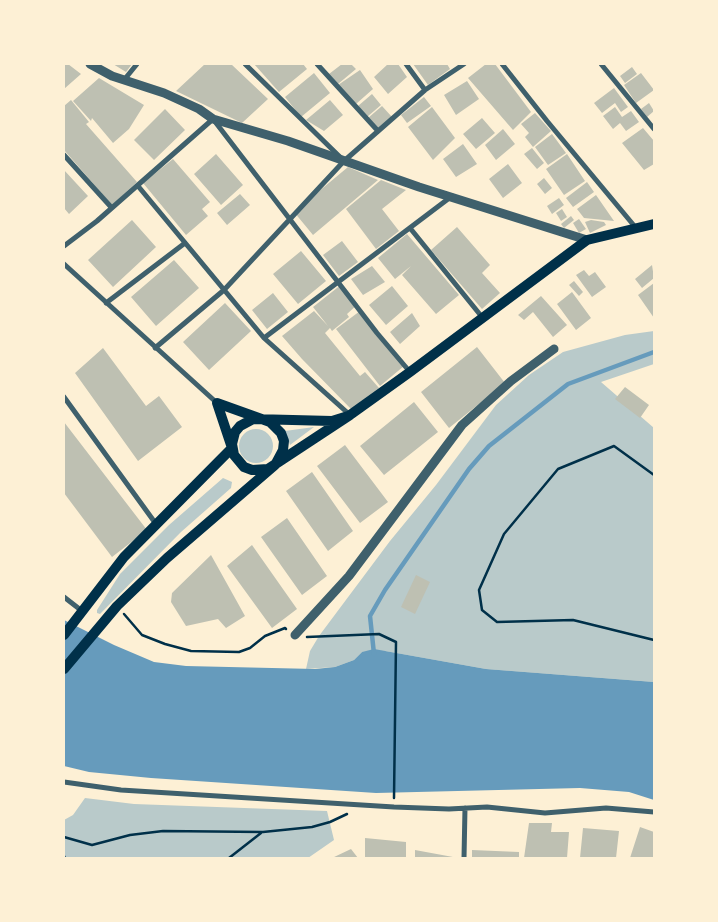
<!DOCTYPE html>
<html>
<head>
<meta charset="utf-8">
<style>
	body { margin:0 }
	#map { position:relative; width:718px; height:922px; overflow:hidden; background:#fdf0d5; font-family:"DejaVu Sans",sans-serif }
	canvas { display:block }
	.frame { position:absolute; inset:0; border:65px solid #fdf0d5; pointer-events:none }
</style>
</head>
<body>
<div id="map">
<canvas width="718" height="922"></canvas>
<div class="frame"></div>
</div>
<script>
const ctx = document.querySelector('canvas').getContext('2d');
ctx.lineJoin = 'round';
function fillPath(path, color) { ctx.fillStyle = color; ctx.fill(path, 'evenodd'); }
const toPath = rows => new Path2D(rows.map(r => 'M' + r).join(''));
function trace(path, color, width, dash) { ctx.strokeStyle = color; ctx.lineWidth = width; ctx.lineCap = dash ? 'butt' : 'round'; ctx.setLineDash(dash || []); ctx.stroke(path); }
const green = toPath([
	[654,331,654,364,601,382,654,428,654,682,486,669,385,651,362,652,354,660,335,667,306,669,310,651,319,636,390,541,436,485,496,405,529,375,563,352,625,335],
	[314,427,290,445,285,431],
	'239 446a17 17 0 1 1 34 0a17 17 0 1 1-34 0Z',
	[223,478,232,482,231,488,181,532,100,614,97,613,97,610,120,574,169,525],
	[85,798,134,804,327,811,334,840,308,858,64,858,64,820,73,815]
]);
const water = toPath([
	[64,620,114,645,154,662,186,666,315,669,335,667,354,660,362,652,374,649,486,669,654,682,654,800,629,792,580,788,376,793,151,778,89,772,64,766]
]);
const stream = toPath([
	[374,654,370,616,385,590,469,469,489,446,568,384,654,352]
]);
const building = toPath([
	[64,64,68,64,81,74,64,89],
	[113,64,132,64,126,72],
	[205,64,231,64,268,99,242,123,176,91],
	[254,64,303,64,307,69,279,92],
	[342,64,351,64,356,69,338,84,329,74],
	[388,64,398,64,407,77,388,94,374,77],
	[413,64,447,64,450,69,428,85],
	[486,64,495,64,531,112,513,130,468,78],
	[632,67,637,74,625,83,620,76],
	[360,70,373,89,356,104,338,85],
	[314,73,330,93,301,117,285,97],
	[641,73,654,90,636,103,624,85],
	[99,78,144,105,129,129,113,143,92,118,91,121,73,101],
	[467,81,479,99,456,115,444,95],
	[614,88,628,107,621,112,615,103,602,113,594,103],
	[372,94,381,105,367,117,358,106],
	[424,97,431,106,407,123,401,115],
	[71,100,89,122,86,124,137,182,112,205,64,150,64,106],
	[330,100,343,115,324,131,306,120],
	[649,103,654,111,647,117,641,109],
	[382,106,392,117,378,129,368,118],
	[432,107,455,138,433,160,408,127],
	[615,107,622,117,631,111,639,122,626,131,620,123,613,129,603,116],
	[165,109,185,130,154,160,134,140],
	[535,113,551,131,533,147,525,137,529,133,521,124],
	[482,118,495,133,476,149,463,134],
	[643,128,654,141,654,164,644,170,622,143],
	[503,129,515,144,496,160,485,145],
	[552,134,566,153,548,165,535,147],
	[463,144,477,164,456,177,443,159],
	[532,148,544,163,537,169,524,154],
	[216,154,243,185,221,205,194,174],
	[567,154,585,181,564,195,546,169],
	[173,159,210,202,202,209,208,216,186,235,143,183],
	[508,164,522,183,503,198,489,179],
	[348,167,378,180,313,235,294,212],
	[64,170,88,196,69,214,64,208],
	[544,178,552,188,545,194,537,184],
	[381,180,406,190,382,209,399,231,376,249,346,209],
	[587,182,594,192,573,207,566,198],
	[240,194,250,205,227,225,217,213],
	[596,195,614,221,584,218,577,209],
	[559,198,564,205,552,214,547,206],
	[562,209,567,217,561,221,556,213],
	[571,216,574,220,564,228,561,224],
	[579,219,586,229,579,233,573,223],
	[132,220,156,247,113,287,88,260],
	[591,220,604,222,606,225,590,233,585,222],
	[457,227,490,265,482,273,500,293,482,309,431,250],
	[407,234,459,295,436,314,402,275,411,266,395,279,378,258],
	[342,241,358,262,339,276,323,255],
	[301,251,326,281,298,304,273,274],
	[174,260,199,288,156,326,131,297],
	[652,265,654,278,642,288,635,279],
	[372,266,385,282,363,295,351,279],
	[584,270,589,276,595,272,606,287,592,297,576,275],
	[574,281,583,292,579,296,569,285],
	[654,283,654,318,638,295],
	[342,284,358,304,347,314,349,317,332,331,330,328,325,333,360,376,365,372,379,388,351,409,302,359,282,336,314,311,328,326,313,307],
	[392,286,408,306,386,325,369,305],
	[572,292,591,318,576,330,557,304],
	[273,293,288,312,267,329,252,310],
	[541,296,567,325,553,337,533,312,524,320,518,315],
	[225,303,251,331,209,370,183,342],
	[360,311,404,366,380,386,336,329],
	[412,313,420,326,400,344,390,332],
	[477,347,505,383,449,428,421,392],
	[103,348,146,406,159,396,182,427,138,461,75,373],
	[625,387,649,405,640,418,615,399],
	[414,402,438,432,384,475,360,446],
	[64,422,147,530,112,557,64,493],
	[345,445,388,502,360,523,317,466],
	[312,472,353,531,328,551,286,491],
	[287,518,327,576,302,595,261,537],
	[252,545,297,609,272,628,227,566],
	[211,555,245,616,226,628,218,619,186,626,171,602,172,593],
	[416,575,430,582,415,614,401,607],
	[529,823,552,823,551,832,569,832,567,858,524,858],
	[640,827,654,832,654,858,630,858],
	[583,828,619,831,616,858,580,858],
	[365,838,406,842,406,858,365,858],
	[351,849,358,858,332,858],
	[415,850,453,857,452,858,415,858],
	[472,850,519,852,519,858,472,858]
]);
const path = toPath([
	[654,475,614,446,558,469,504,534,479,590,482,610,497,622,573,620,654,640],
	[124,614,142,635,165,644,191,651,239,652,250,648,265,636,285,628,286,629],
	[307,637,379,634,396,642,394,798],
	[64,837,92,845,130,835,163,831,263,832,312,827,330,822,347,814],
	[64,856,65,858],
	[229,858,261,833]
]);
const minor = toPath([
	[245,64,341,158],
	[317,64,378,131],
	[406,64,425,90],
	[502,64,547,121,636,228],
	[601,64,654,129],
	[124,80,137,64],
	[64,155,111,207],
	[138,186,264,338,350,415],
	[410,228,482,317],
	[64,246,97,221,213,119,377,333,410,372],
	[64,264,217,403],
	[106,303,185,243],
	[264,338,452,196],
	[155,348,224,290,344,161,425,90,464,64],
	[64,397,156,524],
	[64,597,82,611],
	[64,782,121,790,394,807,449,809,487,807,545,813,606,808,654,812],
	[464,858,465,808]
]);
const tertiary = toPath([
	[90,64,112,76,164,93,199,109,213,119,288,141,419,187,587,240],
	[295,635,349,576,462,425,511,381,554,349]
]);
const secondary = toPath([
	[348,416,332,421,253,419,240,426,235,432,232,444,234,455,244,467,252,470,268,469,350,415,410,372,587,240,654,224],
	[64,635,124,557,232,448],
	[64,669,117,606,167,558,275,465,283,450,284,441,281,433,270,422,217,403,231,445]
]);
fillPath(green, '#b9caca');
fillPath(water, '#669bbc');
trace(stream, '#669bbc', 4.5);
fillPath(building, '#bec0b2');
trace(path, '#003049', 2.5);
trace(minor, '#3f606c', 5);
trace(tertiary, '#3f606c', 9);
trace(secondary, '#003049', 10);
</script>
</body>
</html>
